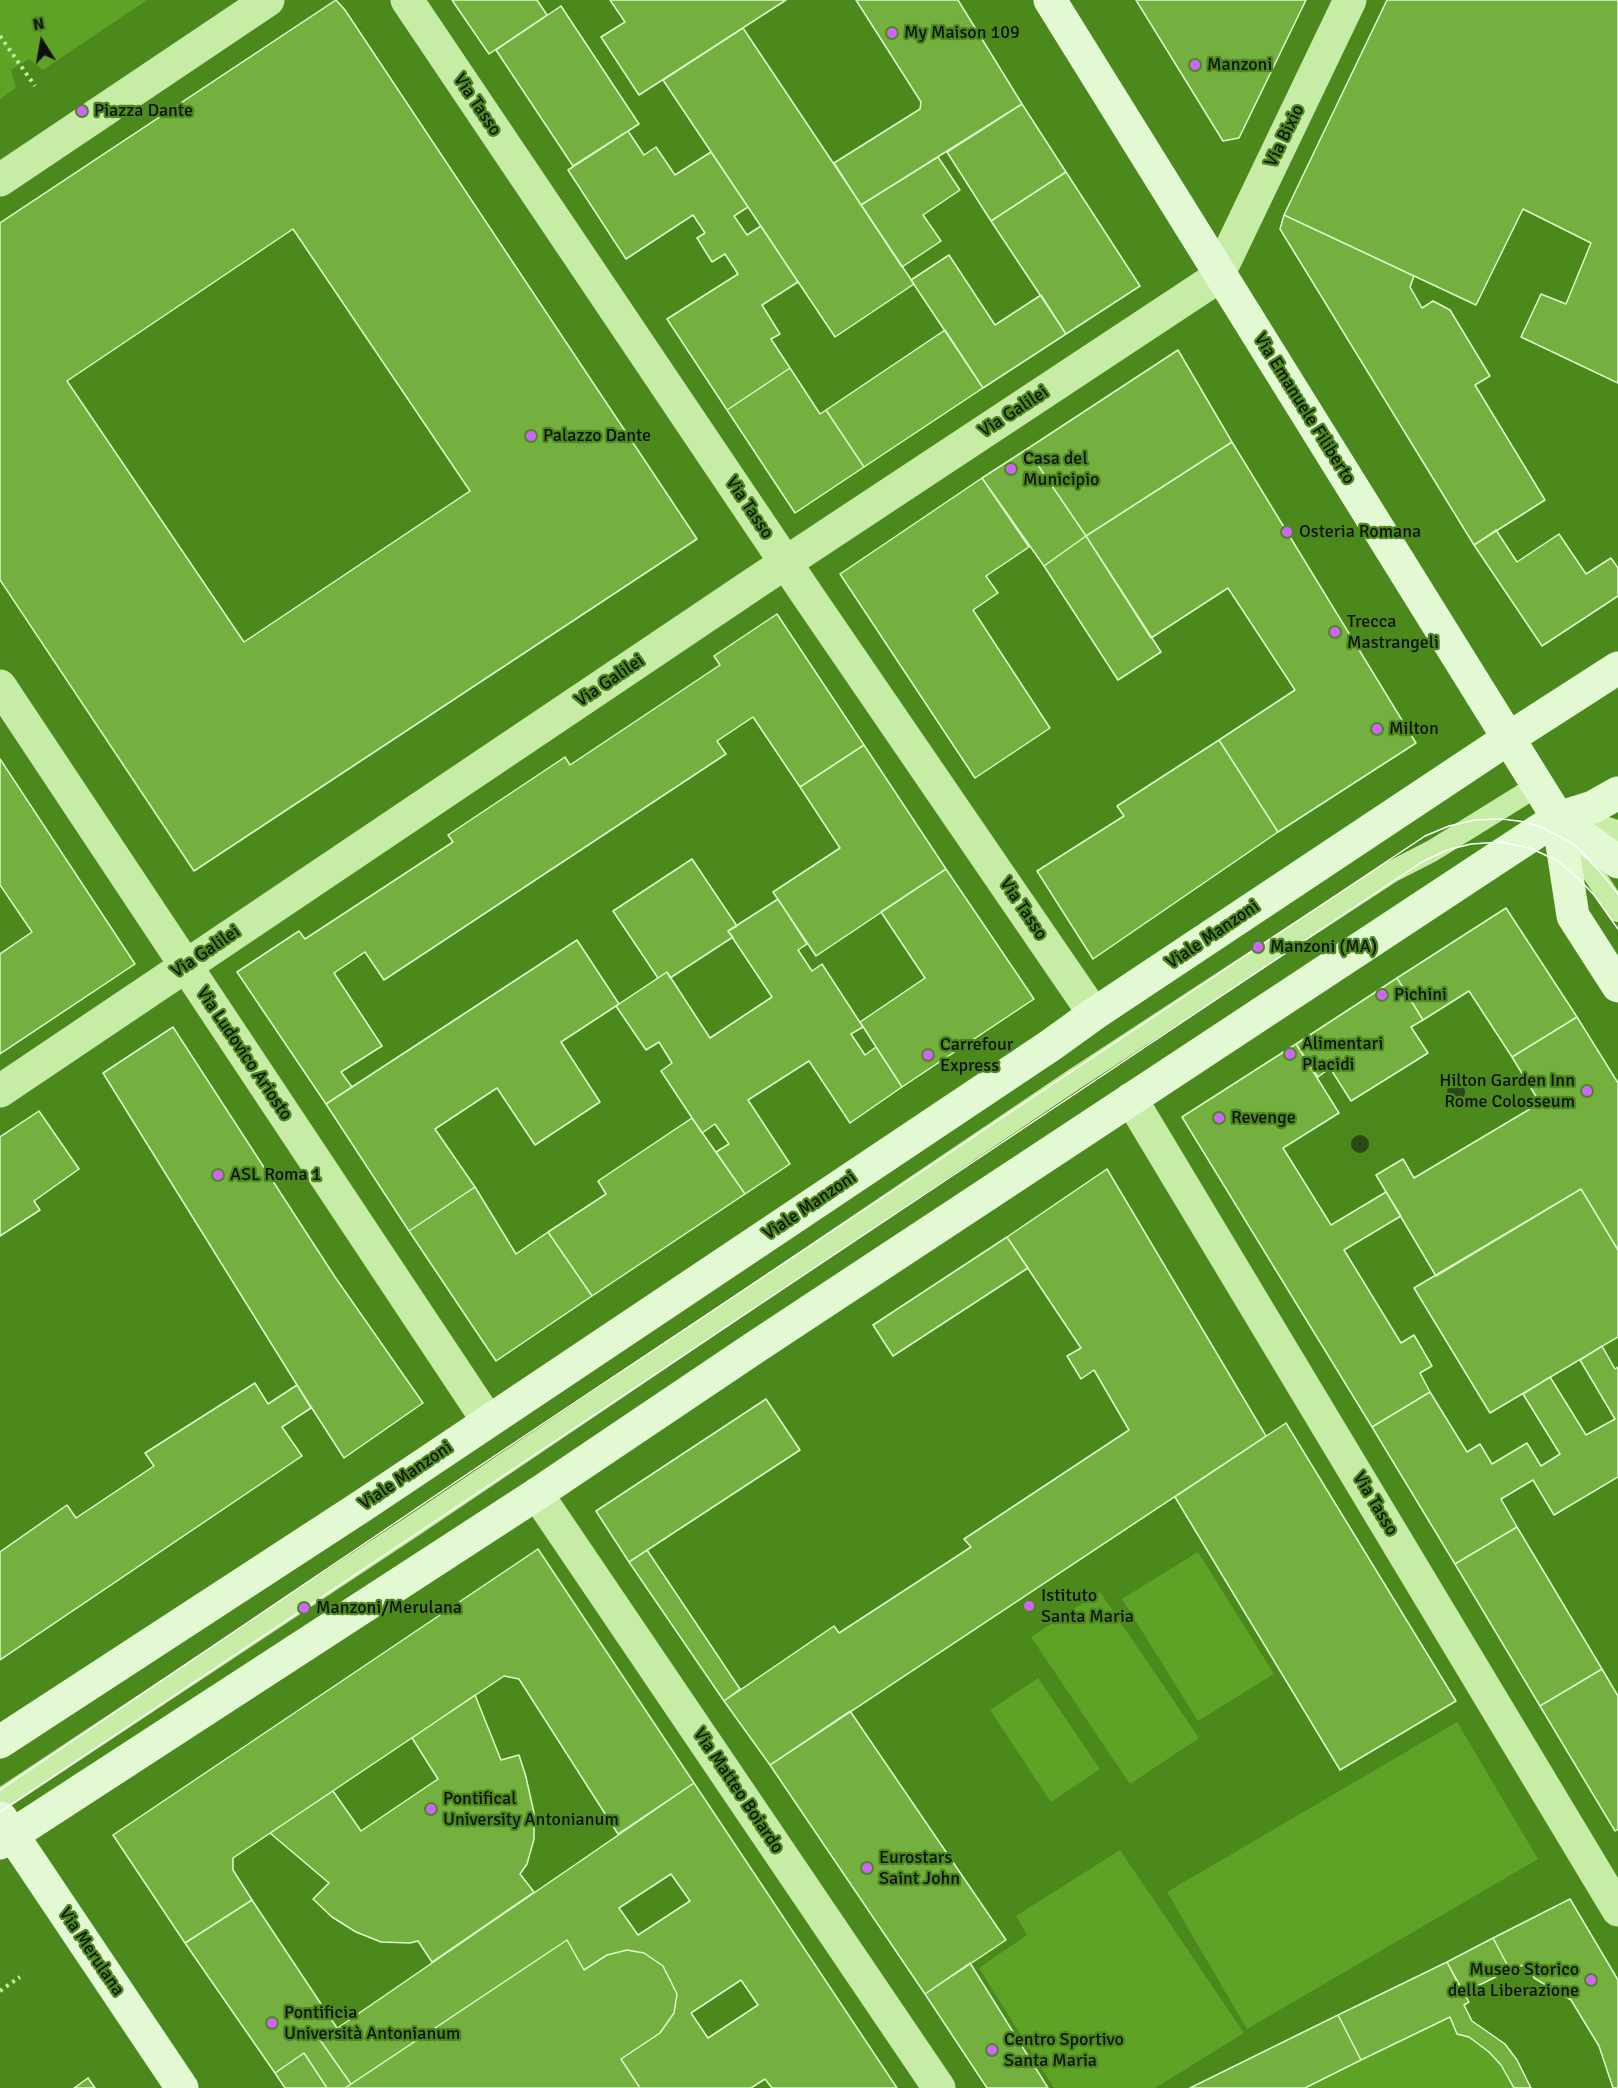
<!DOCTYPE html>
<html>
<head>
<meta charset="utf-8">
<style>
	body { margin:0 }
	#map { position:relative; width:1618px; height:2088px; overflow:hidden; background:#4c891c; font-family:Signika,sans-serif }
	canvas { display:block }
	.north { position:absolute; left:12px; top:12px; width:60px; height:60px; -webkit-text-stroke:4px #4c891c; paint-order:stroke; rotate:349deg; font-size:16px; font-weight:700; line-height:24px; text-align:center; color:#111 }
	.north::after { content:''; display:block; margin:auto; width:21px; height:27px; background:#111; clip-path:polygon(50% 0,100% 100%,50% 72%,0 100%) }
</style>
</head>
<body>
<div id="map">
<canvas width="1618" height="2088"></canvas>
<div class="north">N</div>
</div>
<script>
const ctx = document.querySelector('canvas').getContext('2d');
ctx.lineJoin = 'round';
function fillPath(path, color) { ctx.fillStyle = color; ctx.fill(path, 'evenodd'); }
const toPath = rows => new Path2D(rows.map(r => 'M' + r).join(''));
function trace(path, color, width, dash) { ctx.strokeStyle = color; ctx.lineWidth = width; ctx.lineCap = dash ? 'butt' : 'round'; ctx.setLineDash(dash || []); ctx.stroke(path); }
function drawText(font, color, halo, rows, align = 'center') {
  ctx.font = font + ' Signika,sans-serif'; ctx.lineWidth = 4.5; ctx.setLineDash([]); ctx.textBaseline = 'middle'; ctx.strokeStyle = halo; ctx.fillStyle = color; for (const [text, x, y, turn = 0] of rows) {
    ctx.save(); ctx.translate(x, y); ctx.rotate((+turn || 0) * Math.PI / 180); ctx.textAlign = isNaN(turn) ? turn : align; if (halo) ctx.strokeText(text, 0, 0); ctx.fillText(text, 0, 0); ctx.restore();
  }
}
const green = toPath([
	[0,0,147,0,43,70,29,59,11,70,16,88,0,99],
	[1198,1552,1274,1674,1198,1721,1122,1599],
	[1100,1592,1199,1738,1130,1784,1031,1637],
	[1038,1678,1100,1769,1051,1802,990,1710],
	[1457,1722,1538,1859,1247,2029,1167,1892],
	[1120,1850,1244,2033,1155,2088,1054,2088,979,1968,1027,1935,1016,1916],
	[1450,2017,1457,2034,1469,2037,1489,2052,1501,2065,1514,2088,1305,2088]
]);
const building = toPath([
	[336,0,345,10,697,539,194,871,0,580,0,223,336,0],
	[293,229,470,491,244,642,67,381,293,229],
	[452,0,537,0,547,15,489,54,452,0],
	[610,0,786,0,639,95,601,37,625,22,610,0],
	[856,0,958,0,1022,104,861,205,834,163,920,109,921,102,856,0],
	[1136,0,1306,0,1239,138,1223,141,1136,0],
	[1387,0,1618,0,1618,383,1521,337,1541,294,1566,304,1591,243,1523,209,1476,305,1284,215,1387,0],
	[561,6,639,124,573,166,496,50,561,6],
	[743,28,914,284,835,337,663,80,743,28],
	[1022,104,1066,172,991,221,947,152,1022,104],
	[628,131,644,155,656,147,675,175,711,152,748,207,734,216,747,235,761,226,798,282,762,305,780,334,771,339,790,368,727,410,667,319,738,274,725,254,712,262,697,238,705,233,693,215,626,259,568,170,628,131],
	[938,157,960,190,923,215,941,241,902,267,861,205,938,157],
	[1066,172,1140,286,1066,334,991,221,1066,172],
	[1284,215,1414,276,1410,287,1422,308,1433,301,1450,310,1490,376,1475,385,1545,500,1474,545,1280,229,1284,215],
	[949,255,995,325,1041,295,1066,334,983,388,911,280,949,255],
	[945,330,983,388,864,467,826,410,945,330],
	[1178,350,1232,442,1086,536,1027,449,1178,350],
	[790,368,820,414,826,410,864,467,795,513,727,410,790,368],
	[1232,442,1416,743,1278,832,1219,740,1295,690,1228,588,1151,638,1086,536,1232,442],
	[1027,449,1086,536,1044,566,982,478,1027,449],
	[982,478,1029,547,986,576,998,593,973,610,1050,728,975,778,840,574,982,478],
	[1496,530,1517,562,1559,534,1586,574,1611,558,1618,568,1618,596,1542,646,1474,545,1496,530],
	[1086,536,1161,652,1118,680,1044,566,1086,536],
	[777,614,864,745,800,787,753,717,717,741,726,754,384,980,365,952,334,973,382,1046,341,1072,352,1087,326,1104,237,972,299,931,305,939,453,842,448,835,565,757,570,765,720,665,714,656,777,614],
	[1219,740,1278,832,1093,959,1037,871,1124,816,1117,806,1219,740],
	[864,745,946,869,816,956,773,892,840,848,800,787,864,745],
	[0,759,135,964,0,1054,0,954,32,932,0,885,0,759],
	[692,859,737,926,728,931,733,937,670,978,667,972,658,978,613,911,692,859],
	[946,869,1034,999,902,1087,860,1022,925,978,881,912,946,869],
	[778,899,807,944,798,950,812,971,822,964,863,1027,851,1034,865,1055,876,1047,902,1087,850,1123,809,1061,748,1100,790,1164,745,1194,716,1152,729,1144,715,1124,702,1133,661,1071,672,1063,659,1042,646,1050,616,1006,667,972,710,1038,772,997,728,931,778,899],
	[1506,908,1577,1017,1512,1057,1469,991,1423,1020,1397,978,1506,908],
	[577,940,619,1004,561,1042,600,1102,535,1145,497,1088,435,1129,475,1187,409,1231,326,1104,577,940],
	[1397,978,1423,1020,1411,1027,1428,1053,1351,1101,1330,1068,1318,1077,1296,1044,1397,978],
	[1577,1017,1618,1083,1618,1250,1581,1189,1436,1276,1376,1175,1403,1159,1414,1178,1540,1103,1512,1057,1577,1017],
	[173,1027,335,1277,423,1403,344,1458,297,1385,103,1073,173,1027],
	[1296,1044,1339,1113,1283,1148,1331,1225,1386,1192,1401,1216,1344,1250,1401,1343,1414,1335,1432,1366,1420,1373,1430,1392,1372,1427,1182,1117,1296,1044],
	[39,1111,79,1169,34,1201,40,1210,0,1236,0,1137,39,1111],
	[692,1118,745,1194,592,1296,548,1232,606,1194,598,1181,692,1118],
	[1107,1169,1266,1436,770,1765,724,1701,834,1626,839,1633,971,1547,964,1539,1129,1430,1094,1370,1081,1379,1067,1356,1081,1348,1007,1237,1107,1169],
	[475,1187,516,1254,548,1232,592,1296,496,1361,409,1231,475,1187],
	[1581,1189,1618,1250,1618,1337,1490,1413,1414,1288,1581,1189],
	[1007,1237,1028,1268,893,1356,873,1325,1007,1237],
	[1602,1346,1615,1369,1618,1367,1618,1477,1554,1515,1533,1480,1501,1499,1517,1527,1455,1564,1372,1427,1430,1392,1467,1452,1480,1444,1492,1464,1527,1443,1541,1466,1560,1454,1523,1394,1550,1377,1586,1435,1615,1419,1580,1360,1602,1346],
	[255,1383,268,1404,297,1385,311,1408,282,1427,302,1456,0,1660,0,1552,67,1505,76,1518,154,1466,145,1453,255,1383],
	[766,1399,800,1450,629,1562,596,1511,766,1399],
	[1286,1423,1456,1701,1340,1770,1175,1497,1286,1423],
	[1517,1527,1602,1669,1540,1706,1455,1564,1517,1527],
	[538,1549,694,1783,618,1834,519,1679,504,1676,233,1858,233,1870,252,1900,185,1943,113,1835,538,1549],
	[647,1550,740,1689,724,1701,629,1562,647,1550],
	[1602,1669,1618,1696,1618,1829,1615,1831,1540,1706,1602,1669],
	[475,1695,501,1760,519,1755,526,1777,534,1813,534,1839,527,1864,520,1874,534,1892,432,1962,418,1941,410,1943,381,1942,356,1932,332,1917,313,1899,329,1883,270,1833,333,1791,361,1831,438,1779,412,1738,475,1695],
	[850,1711,1006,1940,925,1994,770,1765,850,1711],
	[694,1783,897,2088,772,2088,765,2079,751,2088,640,2088,621,2059,660,2033,674,2013,677,1994,663,1966,644,1953,627,1950,607,1955,584,1970,567,1940,351,2084,320,2040,694,1783],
	[671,1874,690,1901,638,1935,619,1908,671,1874],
	[741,1980,758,2005,708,2038,691,2013,741,1980],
	[1570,1899,1618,1980,1618,2088,1613,2088,1599,2046,1571,2000,1534,1978,1529,1963,1510,1970,1493,1938,1570,1899],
	[252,1900,337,2028,320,2040,351,2084,345,2088,327,2088,304,2053,275,2073,185,1943,252,1900],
	[1493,1938,1510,1970,1463,1993,1447,1962,1493,1938],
	[567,1940,584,1970,607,1955,627,1950,644,1953,663,1966,677,1994,674,2013,660,2033,621,2059,640,2088,345,2088,567,1940],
	[1447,1962,1469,2002,1464,2005,1472,2021,1505,2044,1517,2060,1531,2088,1514,2088,1501,2065,1489,2052,1469,2037,1457,2034,1450,2017,1361,2060,1338,2015,1447,1962],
	[970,1963,1048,2088,987,2088,925,1994,970,1963],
	[1338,2015,1361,2060,1305,2088,1190,2088,1338,2015],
	[304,2053,327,2088,285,2088,275,2073,304,2053],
	[88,2078,95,2088,74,2088,88,2078]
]);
const path = toPath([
	[0,36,35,86],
	[0,1991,20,1977]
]);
const lane = toPath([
	[1565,830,1618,911],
	[0,1800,413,1526,1073,1080,1391,872,1432,851,1537,786]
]);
const street = toPath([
	[407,0,808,596,1094,1014],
	[0,180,268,0],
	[0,686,488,1421],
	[1563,820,1618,837],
	[0,1091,755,583,1212,281,1224,263,1350,0],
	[1131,1099,1618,1910],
	[537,1494,939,2088]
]);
const secondary = toPath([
	[1050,0,1558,818,1618,862],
	[1558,818,1573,916,1618,986],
	[0,1742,362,1506,1051,1045,1094,1014,1509,738,1618,668],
	[1,1818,182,2088],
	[0,1843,537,1494,757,1346,1494,860,1558,818,1593,807,1618,793]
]);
const tram = toPath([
	[0,1790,460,1479,1425,836,1449,826,1475,820,1502,819,1526,822,1543,828,1575,845,1603,875,1618,894],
	[0,1812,1422,862,1447,850,1471,844,1501,842,1530,848,1558,861,1579,879,1594,895,1618,929]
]);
const trees = [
	[1456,1092],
	[1360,1144]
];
const markers = [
	[892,33,6,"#d064fc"],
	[1195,65,6,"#d064fc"],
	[82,111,6,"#d064fc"],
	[531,436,6,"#d064fc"],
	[1011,469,6,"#d064fc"],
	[1287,532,6,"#d064fc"],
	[1335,632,6,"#d064fc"],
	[1377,729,6,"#d064fc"],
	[1258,947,6,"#d064fc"],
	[1382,995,6,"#d064fc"],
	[1290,1054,6,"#d064fc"],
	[928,1055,6,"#d064fc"],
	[1587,1091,6,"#d064fc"],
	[1219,1118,6,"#d064fc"],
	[218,1175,6,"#d064fc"],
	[1029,1606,6,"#d064fc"],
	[304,1608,6,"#d064fc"],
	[431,1809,6,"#d064fc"],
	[867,1868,6,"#d064fc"],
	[1591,1980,6,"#d064fc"],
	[272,2023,6,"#d064fc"],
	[992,2050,6,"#d064fc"]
];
const poiNames = [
	["My Maison 109",904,33],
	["Manzoni",1207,65],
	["Piazza Dante",94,111],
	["Palazzo Dante",543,436],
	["Casa del",1023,459],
	["Municipio",1023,480],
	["Osteria Romana",1299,532],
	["Trecca",1347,622],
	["Mastrangeli",1347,643],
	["Milton",1389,729],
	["Manzoni (MA)",1270,947],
	["Pichini",1394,995],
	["Alimentari",1302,1044],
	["Placidi",1302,1065],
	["Carrefour",940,1045],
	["Express",940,1066],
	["Hilton Garden Inn",1575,1081,"right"],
	["Rome Colosseum",1575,1102,"right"],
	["Revenge",1231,1118],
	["ASL Roma 1",230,1175],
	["Istituto",1041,1596],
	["Santa Maria",1041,1617],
	["Manzoni/Merulana",316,1608],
	["Pontifical",443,1799],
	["University Antonianum",443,1820],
	["Eurostars",879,1858],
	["Saint John",879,1879],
	["Museo Storico",1579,1970,"right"],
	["della Liberazione",1579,1991,"right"],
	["Pontificia",284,2013],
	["Università Antonianum",284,2034],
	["Centro Sportivo",1004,2040],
	["Santa Maria",1004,2061]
];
const streetNames = [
	["Via Tasso",477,105,56],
	["Via Bixio",1285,136,-64],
	["Via Emanuele Filiberto",1304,409,58],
	["Via Galilei",1014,412,-33],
	["Via Tasso",749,508,56],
	["Via Galilei",610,681,-34],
	["Via Tasso",1023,909,56],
	["Viale Manzoni",1213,935,-34],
	["Via Galilei",206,952,-34],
	["Via Ludovico Ariosto",244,1054,56],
	["Viale Manzoni",810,1206,-34],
	["Viale Manzoni",406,1476,-34],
	["Via Tasso",1375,1504,59],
	["Via Matteo Boiardo",738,1791,56],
	["Via Merulana",91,1952,56]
];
fillPath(green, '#5ea226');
fillPath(building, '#73b040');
trace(building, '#e0f9cc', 1.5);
trace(path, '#c6eca6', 4, [3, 4.5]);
trace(lane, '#c6eca6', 22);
trace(street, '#c6eca6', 33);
trace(secondary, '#e3f9d3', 33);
trace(tram, '#fff', 1.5);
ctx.fillStyle = '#2c4716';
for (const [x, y] of trees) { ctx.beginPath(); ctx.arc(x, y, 9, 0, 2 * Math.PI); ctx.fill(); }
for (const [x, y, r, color] of markers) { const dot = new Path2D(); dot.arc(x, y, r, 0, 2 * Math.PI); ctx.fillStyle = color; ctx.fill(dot); trace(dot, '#4c891c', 2); }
drawText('18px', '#111', '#4c891c', poiNames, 'left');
drawText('18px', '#111', '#4c891c', streetNames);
</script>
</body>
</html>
